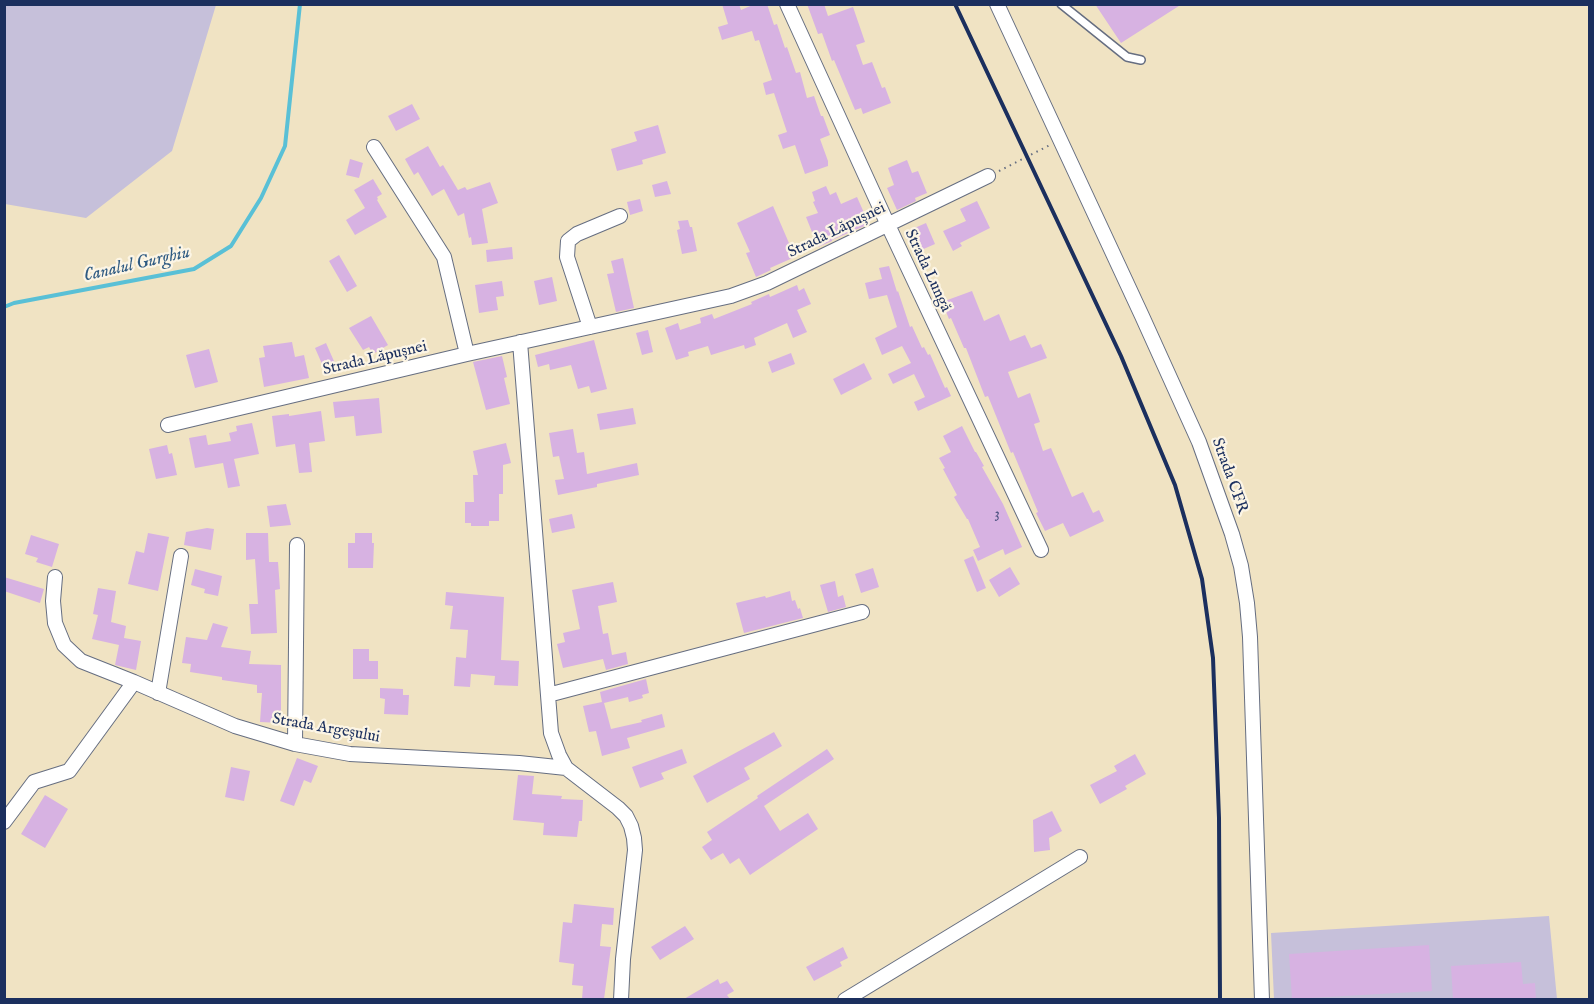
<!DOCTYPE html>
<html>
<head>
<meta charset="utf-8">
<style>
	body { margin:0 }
	#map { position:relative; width:1594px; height:1004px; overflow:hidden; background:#f0e3c3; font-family:"IM FELL English",serif }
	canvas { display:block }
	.frame { position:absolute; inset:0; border:6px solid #1b2f5e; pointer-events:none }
</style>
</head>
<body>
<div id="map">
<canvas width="1594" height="1004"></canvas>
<div class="frame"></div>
</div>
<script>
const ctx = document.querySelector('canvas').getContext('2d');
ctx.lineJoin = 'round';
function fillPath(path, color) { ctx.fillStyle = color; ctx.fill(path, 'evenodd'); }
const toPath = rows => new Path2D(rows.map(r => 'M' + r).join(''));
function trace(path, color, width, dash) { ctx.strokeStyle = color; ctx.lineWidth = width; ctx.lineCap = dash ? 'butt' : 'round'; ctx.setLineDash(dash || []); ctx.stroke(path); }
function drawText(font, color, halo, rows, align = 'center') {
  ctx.font = font + ' "IM FELL English",serif'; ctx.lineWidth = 4.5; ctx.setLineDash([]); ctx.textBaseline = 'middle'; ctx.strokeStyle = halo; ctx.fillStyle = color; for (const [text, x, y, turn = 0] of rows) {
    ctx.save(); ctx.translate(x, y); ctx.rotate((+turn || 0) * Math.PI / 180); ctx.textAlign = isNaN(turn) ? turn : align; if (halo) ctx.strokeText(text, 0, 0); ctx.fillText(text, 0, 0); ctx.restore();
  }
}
const industrial = toPath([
	[4,5,216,5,172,151,86,218,5,204],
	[1549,916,1557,999,1274,999,1271,933]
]);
const stream = toPath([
	[4,307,14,303,194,269,231,246,261,198,285,146,300,4]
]);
const building = toPath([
	[722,4,739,4,741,10,755,4,767,4,774,25,777,24,785,48,787,47,796,73,800,72,807,98,814,96,821,116,823,116,830,135,820,139,828,161,828,166,805,174,795,145,783,149,778,135,787,132,774,93,766,95,763,83,772,80,759,40,755,41,752,31,722,40,718,27,728,24],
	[807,4,824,4,828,16,853,7,865,42,856,45,863,65,872,62,882,88,885,87,891,103,863,114,861,108,855,110,834,60,832,61,822,33,818,34],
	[1095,4,1182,4,1121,43],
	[412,104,420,119,396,131,388,116],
	[658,125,666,153,642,160,643,164,617,171,611,149,637,141,634,132],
	[428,146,440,167,443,165,458,190,465,187,467,190,490,182,498,203,482,209,488,243,472,245,471,237,469,238,464,213,458,216,444,189,432,196,418,172,414,175,405,159],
	[350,159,363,163,359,178,346,175],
	[907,160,912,173,918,171,927,193,915,198,916,201,897,210,887,188,894,185,888,168],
	[373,179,382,194,377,197,378,199,377,200,387,217,355,235,346,220,365,208,354,190],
	[667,181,671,194,655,197,652,185],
	[826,186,830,195,836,192,841,204,857,197,869,224,832,240,832,241,818,247,806,217,818,213,813,202,815,201,812,192],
	[640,199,643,211,630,215,627,202],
	[977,201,990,228,960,243,962,246,953,251,943,231,966,221,960,209],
	[773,206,795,257,770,268,771,270,756,277,746,253,750,252,737,223],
	[688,220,690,227,692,227,697,251,682,254,677,230,680,229,678,221],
	[926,223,935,244,919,251,910,230],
	[512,247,513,259,487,262,486,250],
	[339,255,357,286,347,292,329,261],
	[623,258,634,308,616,312,607,274,614,273,611,261],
	[889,266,897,292,898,291,910,327,912,326,922,348,924,347,928,355,930,354,945,388,947,387,951,396,918,411,914,402,925,397,914,374,893,384,888,374,911,363,902,346,882,355,875,338,897,327,887,295,869,299,865,283,882,279,879,268],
	[552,277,557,301,539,305,534,281],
	[502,281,504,296,496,297,498,310,479,313,475,285],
	[797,285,799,291,804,288,811,304,797,310,807,332,793,338,787,323,754,338,756,345,745,349,744,345,711,355,708,346,688,352,689,356,676,360,665,328,678,323,680,330,701,323,700,318,712,314,714,319,752,304,751,302,769,294,770,297],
	[972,291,984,321,999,314,1010,341,1025,335,1031,348,1041,344,1047,358,1008,372,1018,398,1030,393,1040,422,1034,424,1043,451,1051,448,1072,497,1083,492,1093,513,1099,510,1104,521,1070,537,1063,523,1045,531,1036,513,1038,512,1013,452,1011,453,988,396,985,397,966,348,964,348,951,318,949,319,942,302],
	[371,316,388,345,373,354,369,347,363,350,349,328],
	[648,330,653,352,642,355,636,333],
	[594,340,607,389,591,393,589,386,578,389,571,365,550,370,549,364,538,367,535,355],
	[292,342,295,357,304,355,309,378,264,387,259,358,265,357,263,346],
	[326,343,337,368,326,373,315,348],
	[209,349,218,382,195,388,186,355],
	[791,353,795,364,772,373,768,362],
	[502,356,507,377,504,378,510,404,486,410,473,362],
	[864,363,872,379,841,395,833,379],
	[379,398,382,433,356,436,354,416,335,418,333,402],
	[633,408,636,424,600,430,597,414],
	[321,411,325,441,309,443,312,472,299,473,295,444,276,447,272,416,289,414,289,416],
	[252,423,259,454,234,459,240,486,228,488,223,463,195,468,189,438,206,435,208,445,231,441,229,433,237,431,236,426],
	[962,426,975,452,976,452,984,466,982,467,1003,504,1022,547,1005,555,1003,549,978,561,973,550,980,547,968,519,967,519,954,497,957,495,943,469,945,468,939,458,951,452,943,436],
	[573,429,577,453,584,452,587,474,637,463,639,475,597,484,597,487,558,495,555,480,564,479,559,456,553,457,549,433],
	[506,443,511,463,503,465,503,494,499,494,499,521,489,521,489,526,471,526,471,523,465,523,465,502,474,502,473,475,478,475,473,451],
	[167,445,169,454,172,453,177,475,156,479,149,449],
	[286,504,291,525,270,527,267,506],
	[572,514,575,528,552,533,549,519],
	[207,528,214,529,211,550,184,545,186,532],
	[148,533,169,537,158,591,128,584,136,551,144,553],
	[246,533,268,533,269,562,278,562,280,589,275,590,277,633,251,634,249,604,258,604,255,559,246,560],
	[355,533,372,533,372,543,374,543,373,568,348,568,348,543,355,543],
	[31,535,59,544,52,567,36,562,38,558,25,554],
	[973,556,986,588,977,592,964,560],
	[1010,567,1020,584,999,597,989,580],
	[873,568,879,587,861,593,855,574],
	[195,569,222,576,218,596,204,593,205,589,191,585],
	[4,577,44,589,40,603,4,591],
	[835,581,838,597,843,595,846,607,828,612,820,585],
	[613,582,617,602,598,606,603,634,608,633,612,655,626,652,628,664,606,670,603,659,563,668,557,644,565,642,563,633,580,629,572,590],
	[98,588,116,591,111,622,126,626,124,638,141,641,136,670,115,665,119,645,92,639,98,615,93,614],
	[790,591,792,601,795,600,798,609,800,608,803,618,744,633,736,603,765,596,766,598],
	[446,592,504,597,501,660,519,661,518,686,494,685,495,676,471,674,470,687,454,686,456,657,466,658,468,630,450,629,453,606,445,605],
	[213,623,228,627,221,647,251,651,249,664,281,665,281,723,260,722,262,693,257,693,257,685,222,680,222,677,190,672,191,664,182,663,186,637,207,640],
	[353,649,369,649,369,661,378,661,378,679,353,679],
	[646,679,649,693,642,695,643,698,629,702,628,697,604,703,611,729,642,722,641,720,662,714,665,727,627,738,630,748,602,756,596,731,589,732,583,706,602,702,600,692],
	[380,688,403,689,403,695,409,695,408,715,384,714,385,699,380,698],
	[774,732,782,746,744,768,750,779,707,803,693,776],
	[682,749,687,763,661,773,664,779,640,788,632,767],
	[827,749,834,759,764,806,780,831,808,813,818,829,750,875,739,858,730,864,723,853,711,860,702,847,712,840,707,832,758,798,757,796],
	[1135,754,1146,774,1125,786,1127,789,1100,804,1090,785,1117,771,1114,766],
	[297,758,318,766,311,783,304,780,294,806,280,801],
	[231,767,250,771,244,801,225,797],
	[518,775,534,776,532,794,562,796,561,799,583,800,582,821,579,821,577,837,543,835,544,823,513,820],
	[45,795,68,809,45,848,21,834],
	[1052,811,1062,831,1049,838,1050,850,1034,852,1033,820],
	[574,904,614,908,613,925,602,924,600,946,611,947,604,999,582,999,583,986,572,985,574,964,559,962,563,922,572,923],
	[685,926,694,939,660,960,651,947],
	[1429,945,1432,991,1292,999,1289,954],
	[843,947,848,958,840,962,842,966,814,981,806,967],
	[1521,962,1523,984,1535,983,1536,999,1453,999,1451,966],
	[718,979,720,984,727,981,734,991,727,995,730,999,684,999]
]);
const path = toPath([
	[999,171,1050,145]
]);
const service = toPath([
	[1061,4,1127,57,1141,60]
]);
const minor = toPath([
	[787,4,888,225,1041,550],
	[997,4,1142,316,1199,442,1232,534,1241,566,1247,603,1250,637,1262,1000],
	[374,147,444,257,467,354],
	[590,327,567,257,568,241,577,234,620,216],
	[520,342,551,733,559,755,566,768,618,808,626,816,631,826,634,838,635,850,623,959,621,1000],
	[168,425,467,354,731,296,767,283,988,176],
	[55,577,53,601,55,623,64,645,81,661,134,682,235,726,295,744,350,754,519,763,566,768],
	[158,693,181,556],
	[548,695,862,612],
	[295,744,297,545],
	[4,822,34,782,69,771,134,682],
	[845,1000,1080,857]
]);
const rail = toPath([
	[955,4,1121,356,1175,485,1202,579,1213,658,1219,818,1220,1000]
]);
const numberNames = [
	["3",997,515]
];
const streetNames = [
	["Strada Lăpușnei",837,231,-26],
	["Strada Lungă",927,271,65],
	["Strada Lăpușnei",375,359,-13],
	["Strada CFR",1229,476,70],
	["Strada Argeșului",326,729,10]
];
const waterNames = [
	["Canalul Gurghiu",137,265,-13]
];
fillPath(industrial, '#c6c0da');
trace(stream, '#59c0d6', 4);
fillPath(building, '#d7b2e2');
trace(service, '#666e81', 10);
trace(minor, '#666e81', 16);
trace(path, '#666e81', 2, [1.5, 4.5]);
trace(service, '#fff', 7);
trace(minor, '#fff', 14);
trace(rail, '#1b2f5e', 4);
drawText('14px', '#4a507f', null, numberNames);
drawText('16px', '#1b2f5e', '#fcf5e5', streetNames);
drawText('italic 18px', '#2e5a82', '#fcf5e5', waterNames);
</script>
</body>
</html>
